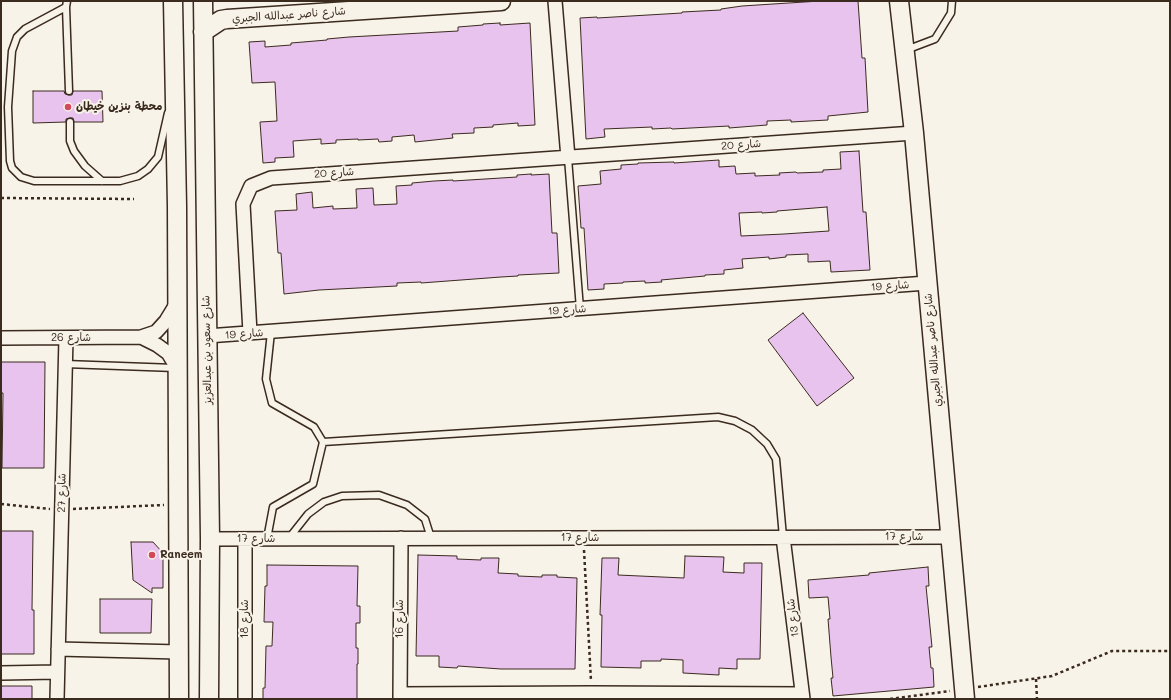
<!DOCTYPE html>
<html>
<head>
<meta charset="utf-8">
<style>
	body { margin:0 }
	#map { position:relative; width:1171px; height:700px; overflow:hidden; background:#f7f3e8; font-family:Mali,sans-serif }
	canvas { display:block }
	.frame { position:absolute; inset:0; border:2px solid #3b2a1e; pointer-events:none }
</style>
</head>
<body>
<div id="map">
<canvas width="1171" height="700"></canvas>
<div class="frame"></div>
</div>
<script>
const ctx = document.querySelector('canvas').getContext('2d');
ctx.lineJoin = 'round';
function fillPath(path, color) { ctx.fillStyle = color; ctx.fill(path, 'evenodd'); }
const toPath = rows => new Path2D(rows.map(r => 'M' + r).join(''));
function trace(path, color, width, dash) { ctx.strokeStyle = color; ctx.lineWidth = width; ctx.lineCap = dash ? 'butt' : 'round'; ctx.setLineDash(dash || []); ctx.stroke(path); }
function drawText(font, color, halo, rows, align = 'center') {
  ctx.font = font + ' Mali,"Playpen Sans Arabic",sans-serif'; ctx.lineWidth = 4; ctx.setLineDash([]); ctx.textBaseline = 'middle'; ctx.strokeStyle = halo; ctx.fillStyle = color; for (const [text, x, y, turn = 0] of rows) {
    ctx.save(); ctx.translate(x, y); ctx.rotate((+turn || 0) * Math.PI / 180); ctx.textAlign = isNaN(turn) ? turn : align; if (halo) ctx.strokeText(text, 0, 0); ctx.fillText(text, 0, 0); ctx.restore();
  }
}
const building = toPath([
	[820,1,858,1,862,58,865,58,868,112,828,116,828,120,791,122,791,120,767,121,767,125,729,128,729,126,672,129,671,128,652,129,652,127,604,129,605,137,586,139,580,18,597,17,597,18,682,13,682,12,721,10,721,9,742,6,820,1],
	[500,23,500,25,530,23,535,125,518,126,518,123,493,125,493,127,474,128,474,133,452,134,453,138,415,142,414,135,392,137,392,141,379,142,378,139,358,140,358,139,336,140,336,143,321,144,321,139,293,141,294,157,275,158,275,162,263,163,260,122,277,121,275,82,252,83,249,42,265,41,265,47,291,45,291,43,327,40,327,39,349,37,458,31,458,27,483,25,483,24,500,23],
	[33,91,64,91,65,94,69,95,72,95,73,91,102,91,103,122,74,122,73,118,70,118,66,119,66,122,33,123,33,91],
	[859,151,863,212,866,212,870,270,831,272,830,261,808,262,808,254,786,255,786,257,769,259,769,257,742,259,743,268,724,270,724,274,705,275,705,276,661,280,662,282,645,283,645,281,623,282,623,283,604,284,604,289,588,290,584,228,581,228,578,186,601,184,600,171,621,169,621,165,638,164,638,163,674,162,674,163,719,160,719,167,735,166,736,174,755,173,755,176,780,175,779,173,796,172,797,173,823,172,823,170,841,169,840,152,859,151],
	[827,207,829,231,784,234,741,236,739,213,762,212,762,213,777,212,777,211,827,207],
	[531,174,531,175,549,174,552,233,557,233,559,273,518,275,518,276,501,277,421,283,421,282,397,283,397,286,319,290,284,294,281,253,278,253,275,211,297,210,296,194,312,192,313,208,333,206,333,209,357,208,356,189,373,188,374,205,397,204,396,186,412,185,412,183,434,181,453,180,453,181,517,177,517,175,531,174],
	[803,313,854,378,817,406,768,340,803,313],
	[1,362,45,362,44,468,2,468,3,393,1,393,1,362],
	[1,531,33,531,32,610,34,610,34,654,1,654,1,531],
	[131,542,153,542,163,553,163,588,152,588,152,593,133,580,131,542],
	[418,555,457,556,457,559,481,560,481,558,499,558,498,573,518,574,518,576,542,577,542,575,557,575,557,577,577,578,575,669,501,669,458,666,457,668,439,667,439,656,416,656,418,555],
	[685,556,724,557,723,572,744,573,744,563,762,563,760,659,737,659,737,669,719,668,719,675,683,673,683,660,661,659,661,661,641,661,641,668,601,667,602,615,600,615,602,558,619,558,618,575,684,578,685,556],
	[267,565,358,566,357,606,360,606,360,623,356,623,356,648,358,648,358,664,357,664,357,699,263,699,263,688,265,688,266,646,272,646,273,622,264,622,265,586,267,586,267,565],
	[928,567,929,586,926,586,932,647,929,647,931,668,933,668,934,687,833,696,831,678,833,678,831,657,828,619,830,619,828,597,809,598,808,580,869,575,869,573,928,567],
	[100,599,152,599,151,633,100,633,100,599],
	[1,686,32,686,32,699,1,699,1,686]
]);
const path = toPath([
	[1,198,134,199],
	[1,504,50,509],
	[73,509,164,505],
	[584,550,591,681],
	[1036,679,1037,699],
	[978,687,1052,676,1112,651,1170,651],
	[890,699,950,691]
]);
const lane = toPath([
	[67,1,66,7,69,91],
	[66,7,25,29,17,37,12,51,8,107,10,161,12,168,21,177,34,181,120,181,138,176,148,169,158,157,168,113],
	[906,50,935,39,951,13,952,1],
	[70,122,70,141,74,151,85,166,102,181],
	[568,158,580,309],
	[65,364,175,368],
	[323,442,718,417,735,421,752,430,767,444,776,459,783,537],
	[289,538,308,514,324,502,342,496,379,495,407,505,425,519,431,538],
	[267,539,273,507,313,484,323,442,314,427,272,403,266,379,271,332]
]);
const street = toPath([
	[555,1,568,158],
	[250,333,243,204,251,186,271,178,914,133],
	[207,336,927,283],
	[141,337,157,345,168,353,177,368],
	[1,338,141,337,156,332,166,321,177,303],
	[783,537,803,699],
	[210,539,950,537],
	[245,539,245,699],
	[58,649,179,652],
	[1,673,57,672],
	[400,694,591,693,802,694],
	[57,699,66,338],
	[400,699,401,538]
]);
const secondary = toPath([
	[173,1,177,206,179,699],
	[203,1,210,539,209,699],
	[899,1,914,133,965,699],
	[203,32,221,20,227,19,501,1]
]);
const markers = [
	[68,107,4,"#d1495b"],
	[152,555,4,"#d1495b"]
];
const streetNames = [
	["شارع ناصر عبدالله الجبري",289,15,-4],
	["شارع 20",741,145,-4],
	["شارع 20",334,173,-4],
	["شارع 19",890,286,-4],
	["شارع 19",567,310,-4],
	["شارع 19",244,334,-4],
	["شارع 26",71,338],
	["شارع سعود بن عبدالعزيز",207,350,-91],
	["شارع ناصر عبدالله الجبري",933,350,-95],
	["شارع 27",62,493,-89],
	["شارع 17",904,537],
	["شارع 17",580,538],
	["شارع 17",256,539],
	["شارع 13",793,618,-97],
	["شارع 18",245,619,-90],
	["شارع 16",400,619,-90]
];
const poiNames = [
	["محطة بنزين خيطان",76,107],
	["Raneem",160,555]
];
fillPath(building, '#e7c3ee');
trace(building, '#3b2a1e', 1);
trace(lane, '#3b2a1e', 9);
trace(street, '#3b2a1e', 16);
trace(secondary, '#3b2a1e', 21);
trace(path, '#3b2a1e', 2.5, [3, 3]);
trace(lane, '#f7f3e8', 6);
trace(street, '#f7f3e8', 13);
trace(secondary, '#f7f3e8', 18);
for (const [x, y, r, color] of markers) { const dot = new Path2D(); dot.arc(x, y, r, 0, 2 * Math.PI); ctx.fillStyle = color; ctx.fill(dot); trace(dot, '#f7f3e8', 1.5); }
drawText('11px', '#3b2a1e', '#f7f3e8', streetNames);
drawText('bold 11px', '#3b2a1e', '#f7f3e8', poiNames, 'left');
</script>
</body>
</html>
